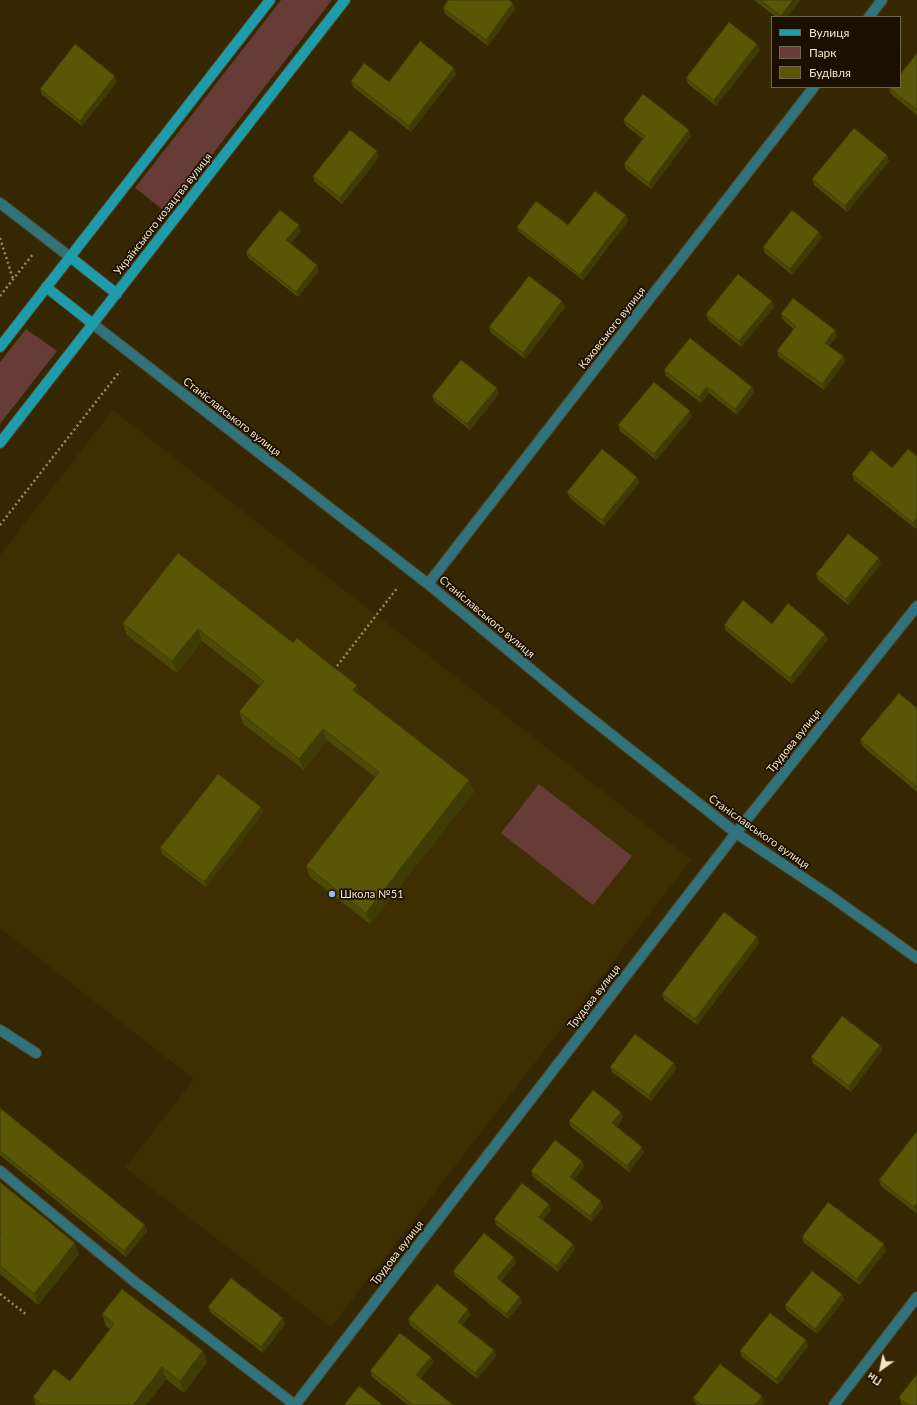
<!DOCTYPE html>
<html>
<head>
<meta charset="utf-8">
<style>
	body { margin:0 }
	#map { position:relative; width:917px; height:1405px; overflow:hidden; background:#352702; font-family:Lato,sans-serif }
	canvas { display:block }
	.legend { position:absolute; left:771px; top:16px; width:130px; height:72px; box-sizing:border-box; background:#1b1000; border:1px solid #72664f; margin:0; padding:5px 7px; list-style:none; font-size:12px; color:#f4e6c5 }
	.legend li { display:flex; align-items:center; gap:8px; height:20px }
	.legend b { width:20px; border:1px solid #72664f }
	.north { position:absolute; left:861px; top:1349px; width:40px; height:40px; -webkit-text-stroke:3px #1b1000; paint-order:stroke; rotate:213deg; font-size:11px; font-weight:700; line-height:16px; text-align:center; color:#f4e6c5 }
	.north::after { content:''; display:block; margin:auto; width:14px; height:18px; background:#f4e6c5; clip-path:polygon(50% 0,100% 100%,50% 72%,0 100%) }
</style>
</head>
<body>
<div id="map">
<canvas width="917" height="1405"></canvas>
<ul class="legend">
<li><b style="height:5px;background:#1e9cab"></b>Вулиця</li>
<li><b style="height:11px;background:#673b36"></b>Парк</li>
<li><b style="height:11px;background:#595606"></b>Будівля</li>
</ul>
<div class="north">Пн</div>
</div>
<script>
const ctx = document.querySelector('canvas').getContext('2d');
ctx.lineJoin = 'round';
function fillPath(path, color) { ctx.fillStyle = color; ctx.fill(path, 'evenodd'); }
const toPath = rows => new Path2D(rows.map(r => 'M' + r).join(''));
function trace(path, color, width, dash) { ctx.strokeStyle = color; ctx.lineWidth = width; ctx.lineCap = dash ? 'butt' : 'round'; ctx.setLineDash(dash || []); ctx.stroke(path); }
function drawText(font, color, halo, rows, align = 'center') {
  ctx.font = font + ' Lato,sans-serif'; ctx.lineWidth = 3.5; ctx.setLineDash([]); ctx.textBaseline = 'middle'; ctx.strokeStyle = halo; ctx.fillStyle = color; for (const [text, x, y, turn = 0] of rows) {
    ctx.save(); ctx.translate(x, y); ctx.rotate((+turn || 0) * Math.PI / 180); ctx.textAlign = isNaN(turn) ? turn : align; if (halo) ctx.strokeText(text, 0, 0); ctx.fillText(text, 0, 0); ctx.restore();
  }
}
const built = toPath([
	[113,410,691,860,331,1327,125,1168,194,1079,0,928,0,555]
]);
const green = toPath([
	[281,0,332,0,167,213,135,188],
	[26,329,57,351,0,424,0,362],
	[539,784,632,856,593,905,501,833]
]);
const path = toPath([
	[0,238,13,279],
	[0,296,33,254],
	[0,525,120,371],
	[334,670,398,587],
	[0,1294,27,1315]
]);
const lane = toPath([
	[0,1030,36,1053],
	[0,1171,135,1282,295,1405]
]);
const street = toPath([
	[869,17,882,0],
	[0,203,70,257],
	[93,324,428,584,579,709,736,833,829,895,917,958],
	[428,584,814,87],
	[295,1405,736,833,917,606],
	[834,1405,917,1297]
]);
const secondary = toPath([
	[70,257,117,294],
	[46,287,93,324],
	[0,347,270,0],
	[0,443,345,0]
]);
const wall = toPath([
	[754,0,800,0,787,17,776,17],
	[513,3,515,9,488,46,445,14,443,8],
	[757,44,760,50,716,106,688,84,686,78],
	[917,53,917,115,891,94,889,88],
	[454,68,456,74,411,132,353,87,351,81,389,82],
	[117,82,82,126,42,95,40,89],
	[623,120,689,130,691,136,651,189,626,170,624,164,643,139,626,126],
	[887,155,889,161,847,212,814,185,812,179],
	[379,157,342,204,315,182,313,176],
	[626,215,628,221,583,280,519,232,517,227,568,225],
	[301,231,291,243,317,265,319,271,298,297,248,258,246,252],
	[819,232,822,238,792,275,765,253,763,247],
	[562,301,565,307,525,359,491,333,489,327],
	[774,307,741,347,708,320,706,314],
	[781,314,837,336,829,346,843,356,845,362,824,390,779,357,777,351,794,329,783,320],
	[664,370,752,387,754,393,737,415,709,393,701,403,666,376],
	[499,394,470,430,435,402,432,396],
	[692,417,656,460,620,431,618,425],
	[917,456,916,529,854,480,852,474,892,468],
	[637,477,639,483,604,526,570,498,567,492],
	[178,553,469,780,474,792,370,924,310,877,306,866,375,777,327,740,304,770,243,724,239,712,260,686,202,641,177,673,127,635,123,623],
	[881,564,848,605,818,580,816,574],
	[724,625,828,639,792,684,726,631],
	[917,708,917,792,862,746,860,740],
	[261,807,263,813,206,887,162,854,160,848],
	[759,943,697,1025,664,1000,662,994],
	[880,1045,882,1050,851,1092,813,1063,811,1057],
	[674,1063,676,1069,651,1101,612,1072,610,1067],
	[0,1108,145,1225,147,1231,126,1257,0,1155],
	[621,1112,623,1118,617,1127,644,1152,629,1172,571,1127,569,1121],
	[917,1131,916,1213,881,1186,879,1180],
	[582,1161,584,1167,574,1180,603,1207,592,1222,533,1177,531,1171],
	[0,1182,79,1254,38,1305,0,1274],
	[551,1210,543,1220,573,1244,575,1249,558,1272,496,1225,494,1219],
	[802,1237,886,1250,860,1285,804,1243],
	[516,1263,501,1281,522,1302,508,1319,456,1277,453,1271],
	[842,1294,844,1300,817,1334,787,1311,785,1305],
	[208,1307,285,1324,263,1353,211,1313],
	[102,1314,207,1362,184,1393,166,1379,146,1405,36,1405,33,1397,70,1381,110,1329,106,1326],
	[470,1315,462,1325,494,1350,496,1356,477,1379,410,1325,408,1319],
	[806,1340,808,1346,778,1385,742,1357,740,1351],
	[431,1357,433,1363,420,1379,453,1405,408,1405,372,1377,370,1371],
	[762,1396,764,1401,762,1405,697,1405,696,1404,693,1398],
	[899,1397,917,1405,903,1405,901,1403]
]);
const shadedWall = toPath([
	[793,0,800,0,787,17,781,17,781,16],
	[513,3,515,9,488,46,486,40],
	[757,44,760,50,716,106,714,100],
	[454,68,456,74,411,132,409,126],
	[115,76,117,82,82,126,80,121],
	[689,130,691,136,651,189,649,183],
	[377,151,379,157,342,204,340,198],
	[887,155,889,161,847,212,845,206],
	[626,215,628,221,583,280,580,275],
	[299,225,301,231,289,246,286,240],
	[819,232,822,238,792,275,790,269],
	[317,265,319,271,298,297,296,292],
	[562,301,565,307,525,359,523,353],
	[772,301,774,307,741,347,739,341],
	[835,330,837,336,827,348,825,343],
	[843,356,845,362,824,390,822,384],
	[707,387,709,393,701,403,699,397],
	[752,387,754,393,737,415,735,409],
	[497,388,499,394,470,430,467,424],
	[690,411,692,417,656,460,654,454],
	[637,477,639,483,604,526,602,520],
	[917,518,917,527,916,529,913,523],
	[879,558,881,564,848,605,846,599],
	[198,629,202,641,177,673,172,661],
	[825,634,828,639,792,684,790,678],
	[357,685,361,697,353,690],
	[323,729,327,740,304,770,299,759],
	[469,780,474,792,370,924,366,913],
	[261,807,263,813,206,887,204,882],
	[757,937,759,943,697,1025,695,1019],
	[880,1045,882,1050,851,1092,849,1086],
	[674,1063,676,1069,651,1101,649,1095],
	[621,1112,623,1118,615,1129,612,1123],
	[642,1147,644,1152,629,1172,627,1166],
	[582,1161,584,1167,572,1183,570,1177],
	[601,1201,603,1207,592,1222,590,1216],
	[917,1203,917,1212,916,1213,914,1207],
	[549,1204,551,1210,541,1223,539,1217],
	[145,1225,147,1231,126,1257,124,1251],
	[75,1243,79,1254,38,1305,34,1294],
	[573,1244,575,1249,558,1272,556,1266],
	[884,1244,886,1250,860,1285,857,1279],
	[514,1257,516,1263,499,1284,497,1278],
	[842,1294,844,1300,817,1334,815,1329],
	[520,1297,522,1302,508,1319,506,1314],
	[468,1309,470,1315,460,1328,458,1322],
	[283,1318,285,1324,263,1353,261,1347],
	[806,1340,808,1346,778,1385,776,1379],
	[494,1350,496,1356,477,1379,475,1373],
	[203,1351,207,1362,184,1393,180,1381],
	[431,1357,433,1363,418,1381,416,1375],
	[162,1367,166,1379,146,1405,133,1405],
	[762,1396,764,1401,762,1405,755,1405]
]);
const building = toPath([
	[448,0,509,0,513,3,486,40,443,8,448,0],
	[760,0,793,0,781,16,760,0],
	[729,22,757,44,714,100,686,78,729,22],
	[420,41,454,68,409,126,351,81,364,63,389,82,420,41],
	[75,44,115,76,80,121,40,89,75,44],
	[917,53,917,110,889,88,890,87,900,87,900,75,917,53],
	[643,94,689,130,649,183,624,164,645,136,623,120,643,94],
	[854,128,887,155,845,206,812,179,854,128],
	[350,130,377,151,340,198,313,176,350,130],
	[595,191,626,215,580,275,517,227,536,201,568,225,595,191],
	[280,210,299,225,286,240,317,265,296,292,246,252,280,210],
	[792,210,819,232,790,269,763,247,792,210],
	[738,274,772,301,739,341,706,314,738,274],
	[529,276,562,301,523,353,489,327,529,276],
	[793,298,835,330,825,343,843,356,822,384,777,351,796,326,781,314,793,298],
	[690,338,752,387,735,409,707,387,699,397,664,370,690,338],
	[461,360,497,388,467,424,432,396,461,360],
	[654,382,690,411,654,454,618,425,654,382],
	[602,449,637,477,602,520,567,492,602,449],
	[908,449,917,456,917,518,913,523,852,474,871,450,892,468,908,449],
	[848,534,879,558,846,599,816,574,848,534],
	[178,553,293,643,297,638,327,662,357,685,353,690,469,780,366,913,306,866,379,772,323,729,299,759,239,712,264,681,198,629,172,661,123,623,178,553],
	[743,600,772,624,788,603,825,634,790,678,724,625,743,600],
	[899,693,917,708,917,787,860,740,899,693],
	[218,774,261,807,204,882,160,848,218,774],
	[724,912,757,937,695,1019,662,994,724,912],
	[842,1016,880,1045,849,1086,811,1057,842,1016],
	[635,1034,674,1063,649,1095,610,1067,635,1034],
	[593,1090,621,1112,612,1123,642,1147,627,1166,569,1121,593,1090],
	[0,1108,145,1225,124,1251,0,1151,0,1108],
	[917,1131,917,1203,914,1207,879,1180,917,1131],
	[555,1140,582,1161,570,1177,601,1201,590,1216,531,1171,555,1140],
	[0,1182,75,1243,34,1294,0,1266,0,1234,1,1232,0,1232,0,1182],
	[522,1183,549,1204,539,1217,573,1244,556,1266,494,1219,522,1183],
	[828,1202,884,1244,857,1279,802,1237,828,1202],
	[484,1233,514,1257,497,1278,520,1297,506,1314,453,1271,484,1233],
	[812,1271,842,1294,815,1329,785,1305,812,1271],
	[231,1278,283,1318,261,1347,208,1307,231,1278],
	[437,1284,468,1309,458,1322,494,1350,475,1373,408,1319,437,1284],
	[122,1289,203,1351,180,1381,162,1367,133,1405,43,1405,33,1397,54,1369,70,1381,114,1324,102,1314,122,1289],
	[770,1313,806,1340,776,1379,740,1351,770,1313],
	[400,1333,431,1357,416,1375,453,1405,413,1405,370,1371,400,1333],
	[720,1364,762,1396,755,1405,702,1405,693,1398,720,1364],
	[917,1374,917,1405,908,1405,899,1397,917,1374],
	[359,1386,383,1405,344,1405,359,1386]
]);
const markers = [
	[332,894,4,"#98b5fd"]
];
const streetNames = [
	["Українського козацтва вулиця",163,214,-52],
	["Каховського вулиця",612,328,-52],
	["Станіславського вулиця",232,417,38],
	["Станіславського вулиця",487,617,40],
	["Трудова вулиця",794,741,-51],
	["Станіславського вулиця",759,832,35],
	["Трудова вулиця",594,997,-52],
	["Трудова вулиця",397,1253,-52]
];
const poiNames = [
	["Школа №51",340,894]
];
fillPath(built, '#3e2f03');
fillPath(green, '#673b36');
trace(lane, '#50421d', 12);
trace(street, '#50421d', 12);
trace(secondary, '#50421d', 12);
trace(path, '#988a67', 2.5, [2, 3]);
trace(lane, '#30737c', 10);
trace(street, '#30737c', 10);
trace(secondary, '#1e9cab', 10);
fillPath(wall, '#4d4a05');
fillPath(shadedWall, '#3e3c04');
fillPath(building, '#595606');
trace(building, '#3e3c04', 1);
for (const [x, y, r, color] of markers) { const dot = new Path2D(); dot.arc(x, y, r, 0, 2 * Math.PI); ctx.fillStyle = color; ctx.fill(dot); trace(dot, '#1b1000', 1.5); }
drawText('11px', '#f4e6c5', '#1b1000', streetNames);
drawText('11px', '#f4e6c5', '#1b1000', poiNames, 'left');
</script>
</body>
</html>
